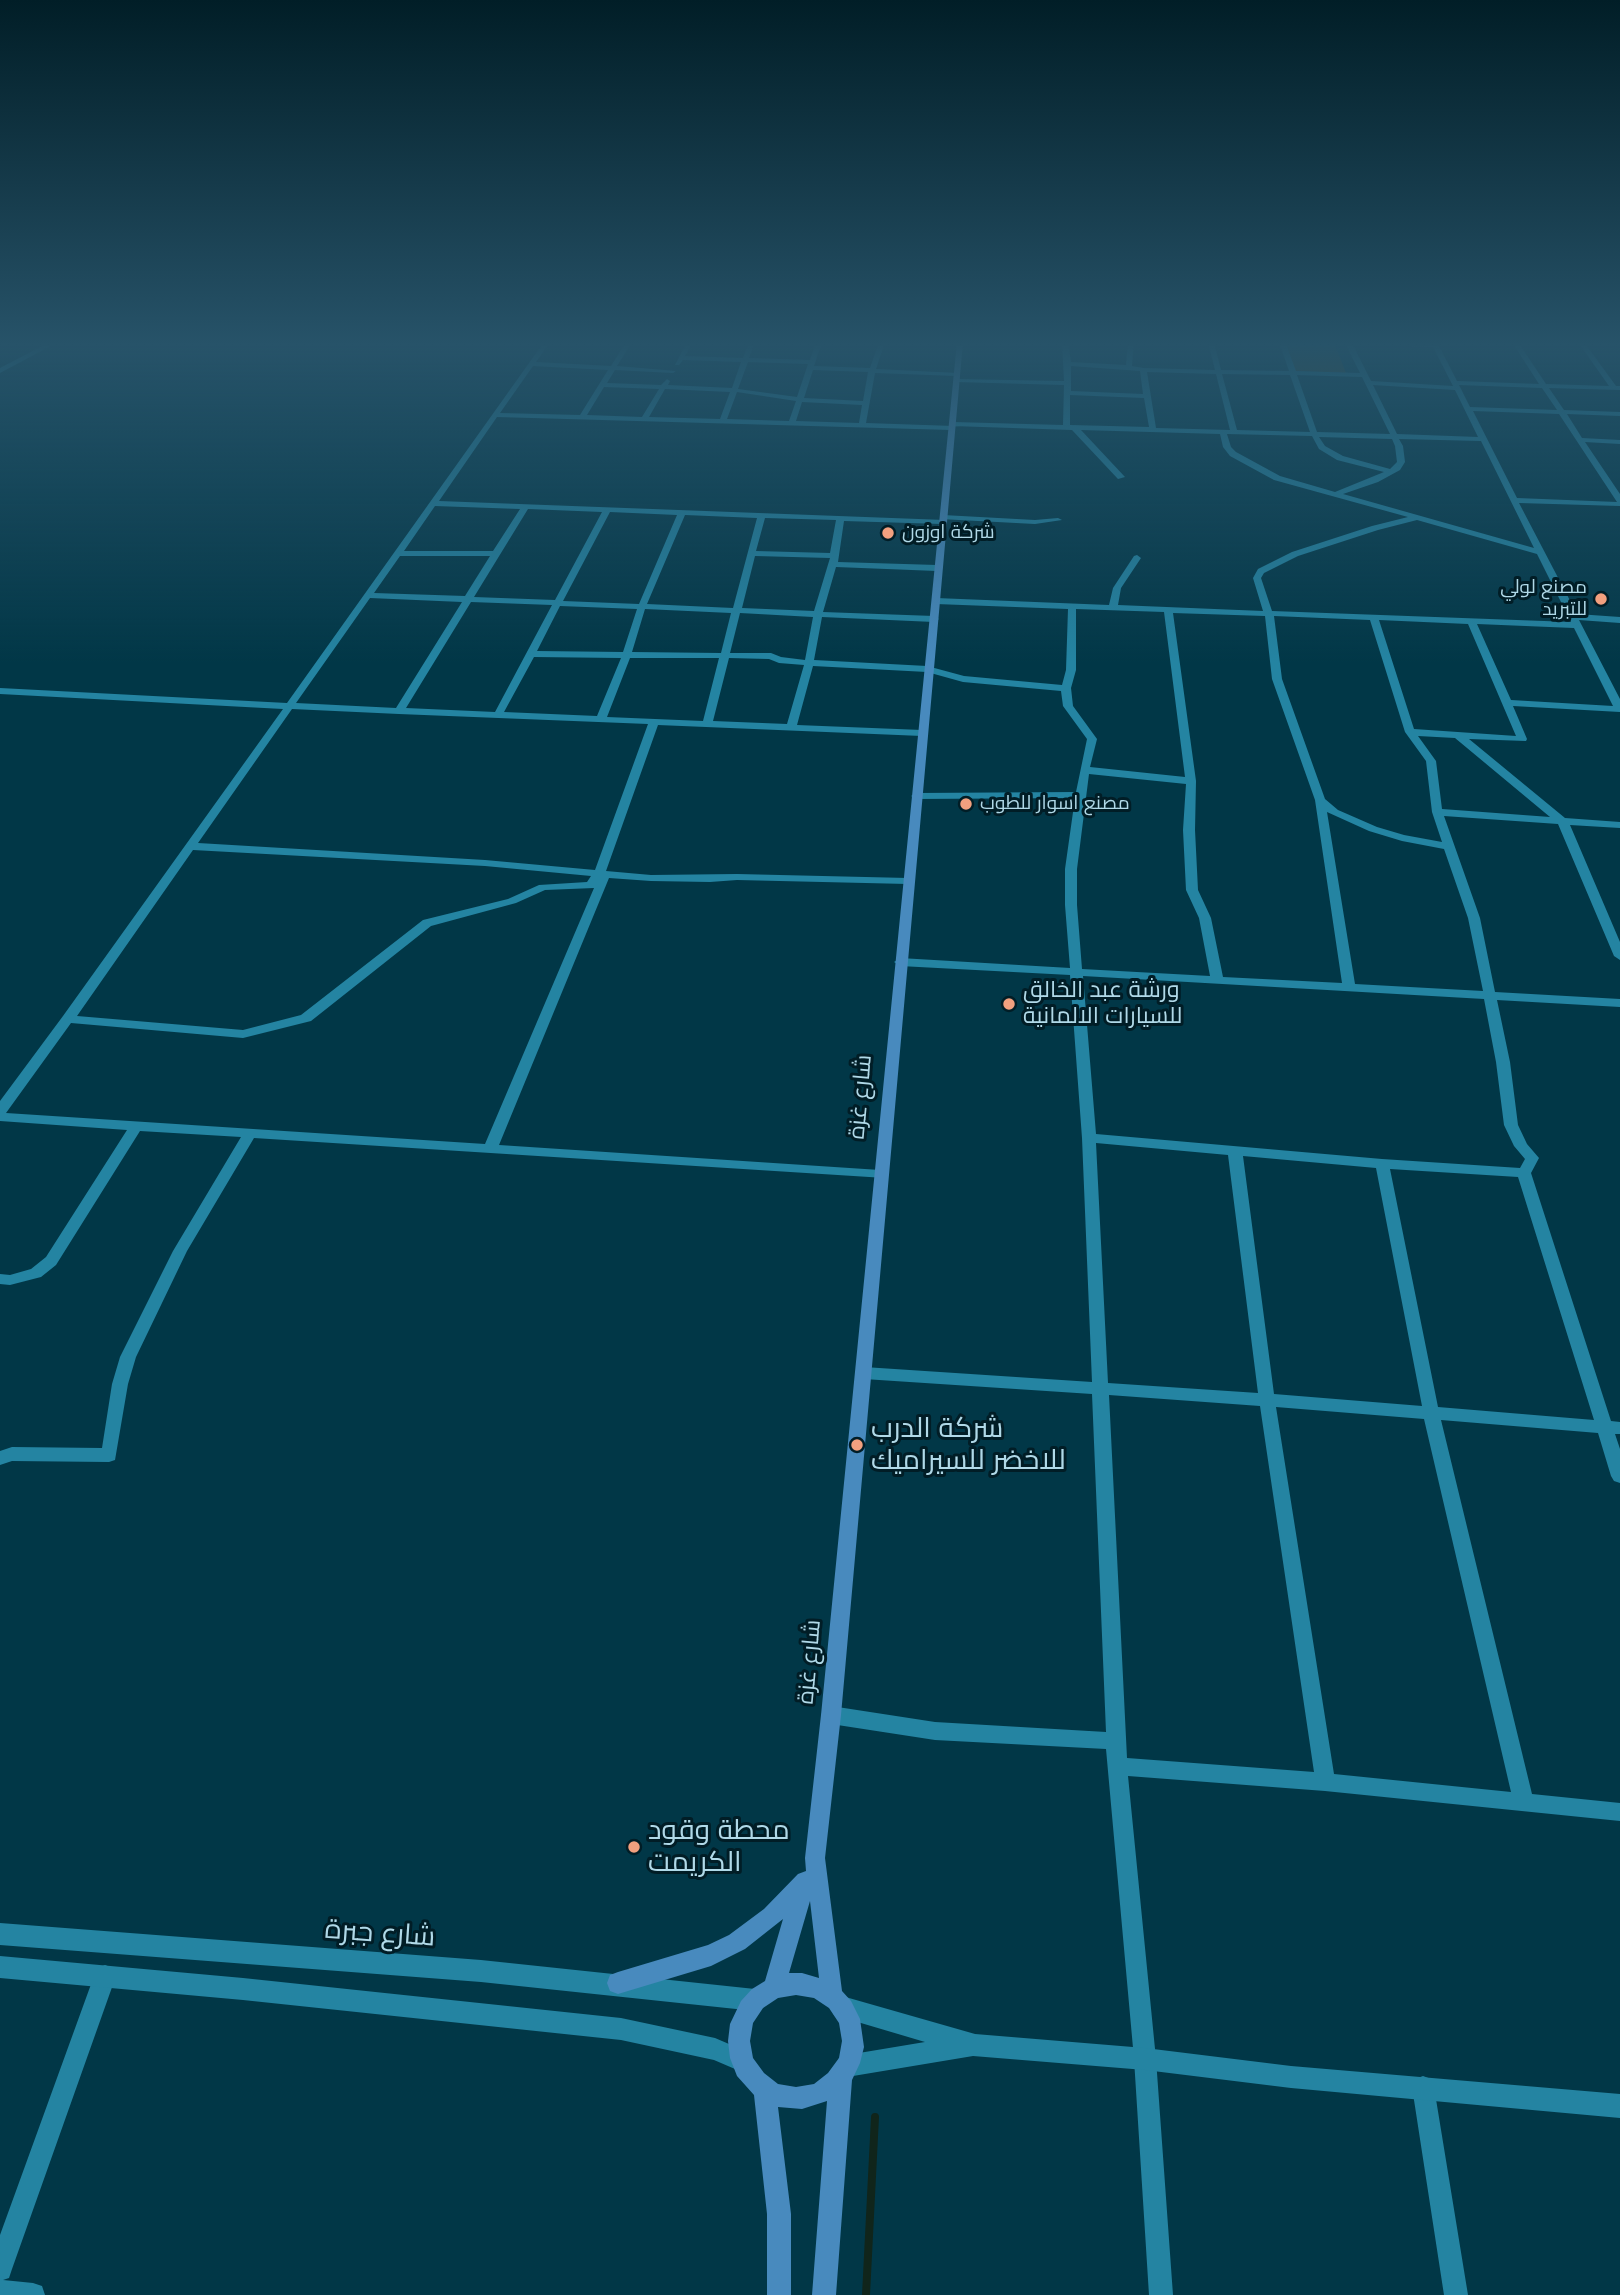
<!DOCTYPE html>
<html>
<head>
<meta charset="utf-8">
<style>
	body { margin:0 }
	canvas { display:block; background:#013747 }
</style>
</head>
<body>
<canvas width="1620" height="2295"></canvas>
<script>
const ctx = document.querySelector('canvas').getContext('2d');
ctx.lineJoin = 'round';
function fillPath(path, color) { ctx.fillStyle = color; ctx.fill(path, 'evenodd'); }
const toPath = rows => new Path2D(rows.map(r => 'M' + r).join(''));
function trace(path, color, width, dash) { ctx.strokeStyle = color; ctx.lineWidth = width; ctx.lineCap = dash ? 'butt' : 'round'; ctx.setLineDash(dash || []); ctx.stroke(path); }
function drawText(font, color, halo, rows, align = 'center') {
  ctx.font = font + ' Helvetica,Cairo,sans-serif'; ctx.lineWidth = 6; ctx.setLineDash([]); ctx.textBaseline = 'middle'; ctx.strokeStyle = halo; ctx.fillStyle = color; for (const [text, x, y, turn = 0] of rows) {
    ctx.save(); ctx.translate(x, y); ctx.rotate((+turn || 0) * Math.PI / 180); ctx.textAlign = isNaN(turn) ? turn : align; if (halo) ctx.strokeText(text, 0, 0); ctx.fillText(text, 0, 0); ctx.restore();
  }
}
const green = toPath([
	[1286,343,1335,345,1346,373,1295,371]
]);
const stream = toPath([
	[866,2295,875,2117]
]);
const minor = toPath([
	[544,342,550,342,536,362,611,366,626,342,632,342,617,366,676,371,673,373,615,370,607,383,661,385,667,379,670,381,668,385,732,388,741,362,683,360,679,365,675,365,687,342,693,342,685,356,743,358,749,342,755,342,749,358,810,360,816,342,822,342,814,366,870,368,879,342,885,342,876,369,959,373,957,376,875,373,866,423,954,426,951,430,497,417,439,501,945,520,946,522,942,524,844,521,838,562,937,565,941,568,937,571,836,567,823,612,934,616,939,619,934,622,822,617,814,660,927,666,964,676,1062,685,1066,670,1068,609,936,604,932,601,936,598,1109,605,1113,588,1134,556,1137,555,1141,558,1121,588,1118,605,1263,611,1253,578,1258,569,1292,552,1372,526,1408,517,1274,480,1230,456,1223,447,1220,434,1081,430,1125,477,1118,479,1072,430,953,426,949,424,953,422,1063,425,1064,385,956,382,954,379,1064,381,1062,342,1068,342,1071,362,1126,365,1128,342,1134,342,1132,366,1143,368,1215,370,1208,342,1214,342,1221,370,1289,371,1279,342,1437,342,1457,381,1539,384,1512,342,1518,342,1546,384,1609,386,1578,342,1584,342,1616,386,1620,386,1620,390,1549,388,1564,410,1620,412,1620,416,1567,414,1582,438,1620,440,1620,444,1585,442,1620,494,1620,506,1519,503,1577,614,1620,617,1620,623,1579,620,1620,699,1620,712,1513,706,1527,739,1526,741,1469,739,1565,818,1620,822,1620,828,1570,825,1620,942,1620,960,1614,956,1558,824,1444,816,1480,918,1495,992,1620,999,1620,1007,1497,1000,1510,1062,1518,1125,1527,1144,1539,1158,1531,1173,1611,1421,1620,1422,1620,1434,1615,1434,1620,1449,1620,1483,1614,1481,1611,1476,1598,1433,1441,1420,1532,1794,1620,1803,1620,1821,1325,1791,1128,1776,1156,2059,1173,2295,1149,2295,1134,2059,1106,1749,935,1740,831,1724,824,1721,821,1715,824,1709,831,1706,935,1722,1106,1732,1092,1394,864,1379,858,1377,856,1373,858,1369,864,1367,1092,1382,1082,1138,1070,975,900,966,894,962,900,958,1070,968,1065,905,1065,869,1075,798,916,799,911,796,916,793,1076,792,1087,739,1063,706,1061,691,963,682,927,672,813,666,797,725,922,730,927,733,922,736,658,725,606,871,651,875,737,874,908,878,914,881,908,884,737,880,710,882,651,881,609,878,499,1145,880,1170,887,1175,885,1178,254,1138,187,1251,136,1357,128,1384,115,1460,109,1462,12,1461,0,1465,0,1451,12,1447,102,1448,112,1384,120,1357,173,1251,241,1137,140,1131,56,1265,41,1277,10,1285,0,1284,0,1274,10,1275,31,1269,46,1257,127,1130,0,1121,0,1101,63,1016,283,709,0,694,0,688,287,703,544,342],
	[1286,344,1346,345,1360,373,1296,371,1286,344],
	[1353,345,1433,347,1453,386,1371,381,1353,345],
	[748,362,808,364,797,397,738,389,748,362],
	[533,366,608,370,580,415,500,413,533,366],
	[1071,366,1140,371,1143,394,1071,391,1071,366],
	[813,370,868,372,863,401,804,398,813,370],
	[1147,372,1216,374,1230,430,1156,428,1147,372],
	[1222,374,1290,375,1310,432,1237,430,1222,374],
	[1297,375,1362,377,1390,434,1317,432,1297,375],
	[1373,385,1455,390,1478,437,1397,434,1373,385],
	[1459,385,1542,388,1557,410,1470,407,1459,385],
	[604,387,659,389,642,417,587,415,604,387],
	[665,389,730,392,720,419,649,417,665,389],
	[737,392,796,401,789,421,727,419,737,392],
	[1070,395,1144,398,1149,427,1070,425,1070,395],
	[802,402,862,405,859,423,796,421,802,402],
	[1473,411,1559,414,1617,502,1517,498,1473,411],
	[1227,434,1312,436,1319,449,1337,460,1384,472,1335,492,1280,476,1236,452,1231,447,1227,434],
	[1319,437,1392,439,1395,446,1397,462,1390,469,1343,456,1325,446,1319,437],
	[1399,439,1481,441,1534,548,1343,494,1378,482,1400,470,1405,462,1403,446,1399,439],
	[435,506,520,509,493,551,404,551,435,506],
	[528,509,602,512,555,600,474,597,528,509],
	[610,512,677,515,639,604,563,601,610,512],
	[685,515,757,518,733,608,647,604,685,515],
	[765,518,836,520,830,553,756,551,765,518],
	[1417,520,1537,554,1571,622,1272,611,1261,578,1264,573,1298,556,1378,530,1417,520],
	[400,556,490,556,465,596,374,593,400,556],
	[755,556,830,558,814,611,742,608,755,556],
	[370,598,462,602,396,708,296,703,370,598],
	[471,602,552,605,495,712,406,708,471,602],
	[560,606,637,609,623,652,537,651,560,606],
	[645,609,731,613,721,653,632,652,645,609],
	[1076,609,1164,612,1185,777,1090,767,1097,739,1073,706,1071,688,1076,670,1076,609],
	[740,613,813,617,805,660,781,657,771,653,730,653,740,613],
	[1173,613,1265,616,1272,679,1315,800,1342,983,1223,977,1211,918,1198,890,1195,830,1196,781,1173,613],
	[1274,616,1370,620,1405,732,1426,761,1432,812,1442,842,1404,835,1377,827,1338,810,1325,799,1282,679,1274,616],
	[1379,620,1468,624,1516,736,1414,729,1379,620],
	[1477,624,1574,628,1613,706,1511,700,1477,624],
	[534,657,621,658,597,716,504,712,534,657],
	[630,658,719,658,703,721,607,717,630,658],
	[729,658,769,659,779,663,804,665,787,724,713,721,729,658],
	[292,709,399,714,648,724,595,870,485,860,198,843,292,709],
	[1418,736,1455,738,1550,817,1442,809,1436,761,1418,736],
	[1089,774,1186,784,1183,830,1186,890,1199,918,1210,976,1082,969,1077,905,1077,869,1089,774],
	[1327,812,1369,831,1402,841,1444,849,1468,918,1483,991,1355,984,1327,812],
	[193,850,485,866,591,876,587,882,539,885,508,899,423,920,301,1015,243,1030,77,1016,193,850],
	[594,888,485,1144,6,1113,71,1023,243,1038,311,1021,431,926,516,903,545,890,594,888],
	[1083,976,1484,999,1496,1062,1504,1125,1514,1146,1525,1159,1520,1168,1382,1159,1096,1134,1083,976],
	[1096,1143,1228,1155,1258,1393,1108,1383,1096,1143],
	[1243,1156,1376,1168,1422,1406,1274,1394,1243,1156],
	[1390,1169,1518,1177,1594,1420,1438,1407,1390,1169],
	[1109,1395,1260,1406,1314,1772,1127,1758,1109,1395],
	[1276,1407,1424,1419,1511,1792,1334,1774,1276,1407],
	[943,515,1035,520,1058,518,1062,520,1035,524,940,519,940,515,943,515],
	[105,1965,113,1968,116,1976,12,2269,9,2278,3,2280,33,2283,42,2286,45,2295,0,2295,0,2235,94,1976,97,1968,105,1965],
	[1423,2076,1431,2079,1434,2087,1468,2295,1444,2295,1412,2087,1415,2079,1423,2076]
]);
const tertiary = toPath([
	[50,342,58,342,0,373,0,368,50,342],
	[0,1923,481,1960,755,1989,763,1992,766,2000,763,2008,755,2011,481,1982,0,1945,0,1923],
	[0,1956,243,1978,621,2018,715,2038,750,2053,753,2061,750,2069,742,2072,714,2060,621,2040,243,2000,0,1978,0,1956],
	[842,1996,975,2034,1145,2048,1291,2066,1620,2094,1620,2118,1291,2088,1145,2070,973,2056,847,2077,839,2074,836,2066,839,2058,847,2055,925,2042,834,2015,831,2007,834,1999,842,1996]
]);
const secondary = toPath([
	[957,342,963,342,841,1715,825,1858,842,1991,851,2001,860,2019,864,2047,860,2063,852,2080,836,2295,812,2295,827,2101,802,2109,778,2107,791,2214,791,2295,767,2295,767,2214,754,2095,737,2076,730,2058,728,2041,730,2024,741,2001,752,1989,765,1981,783,1919,745,1949,711,1966,618,1994,610,1991,607,1983,610,1975,618,1972,708,1945,729,1935,764,1909,798,1874,806,1871,805,1858,821,1715,957,342],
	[810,1901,819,1978,802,1973,789,1973,810,1901],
	[796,1995,814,1998,829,2008,839,2023,842,2041,839,2058,828,2073,814,2084,796,2087,778,2084,764,2073,753,2058,750,2041,753,2023,763,2008,778,1998,796,1995]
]);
const markers = [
	[888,533,7,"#f2a07f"],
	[1601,599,7,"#f2a07f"],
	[966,804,7,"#f2a07f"],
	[1009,1004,7,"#f2a07f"],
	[857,1445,7,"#f2a07f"],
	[634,1847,7,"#f2a07f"]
];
const farPoinames = [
	["شركة اوزون",902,533],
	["مصنع لولي",1587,588,"right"],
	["للتبريد",1587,610,"right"],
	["مصنع اسوار للطوب",980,804]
];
const poiNames = [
	["ورشة عبد الخالق",1023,991],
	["للسيارات الالمانية",1023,1017]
];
const streetNames = [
	["شارع غزة",861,1097,-85],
	["شارع غزة",810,1662,-85]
];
const nearPoinames = [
	["شركة الدرب",871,1429],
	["للاخضر للسيراميك",871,1461],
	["محطة وقود",648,1831],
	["الكريمت",648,1863]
];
const nearStreetnames = [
	["شارع جبرة",380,1934,4]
];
fillPath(green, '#47431e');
trace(stream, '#10251b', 8);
fillPath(minor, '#2484a2');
fillPath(tertiary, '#2484a2');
fillPath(secondary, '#488abe');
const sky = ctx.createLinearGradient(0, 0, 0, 663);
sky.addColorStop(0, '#011e27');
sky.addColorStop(0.52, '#275369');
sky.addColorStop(1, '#27536900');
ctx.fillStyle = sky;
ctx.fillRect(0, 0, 1620, 663);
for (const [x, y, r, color] of markers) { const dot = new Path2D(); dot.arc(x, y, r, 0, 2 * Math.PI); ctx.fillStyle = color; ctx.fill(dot); trace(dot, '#011d26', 2.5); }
drawText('19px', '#b0d9e8', '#011d26', farPoinames, 'left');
drawText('23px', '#b0d9e8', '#011d26', poiNames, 'left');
drawText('23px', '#b0d9e8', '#011d26', streetNames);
drawText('28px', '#b0d9e8', '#011d26', nearPoinames, 'left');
drawText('28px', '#b0d9e8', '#011d26', nearStreetnames);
</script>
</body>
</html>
